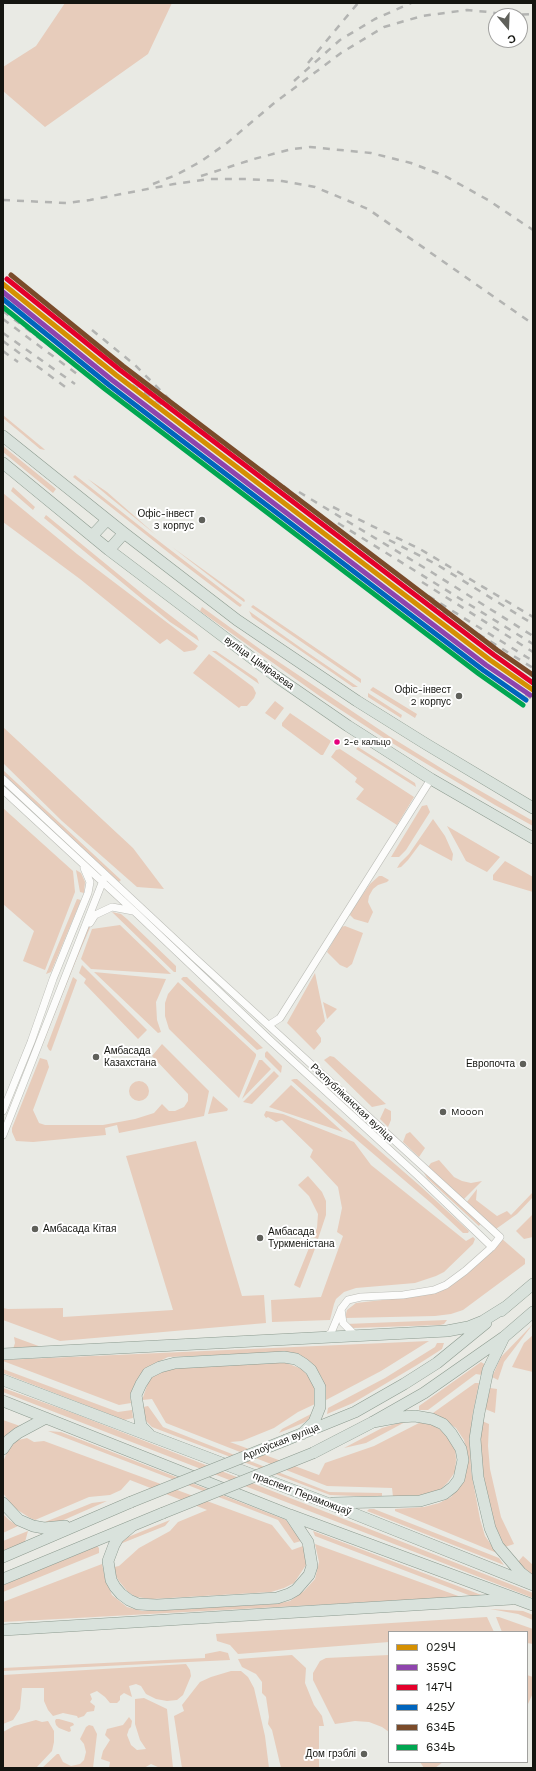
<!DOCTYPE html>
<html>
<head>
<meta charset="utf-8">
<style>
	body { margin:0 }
	#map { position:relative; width:536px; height:1771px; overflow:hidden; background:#e9eae4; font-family:"Work Sans",sans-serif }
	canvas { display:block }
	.frame { position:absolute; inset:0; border:4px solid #141510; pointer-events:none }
	.legend { position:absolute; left:388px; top:1631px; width:140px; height:132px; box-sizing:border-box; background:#fff; border:1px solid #a1a19f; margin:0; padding:5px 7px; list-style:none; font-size:12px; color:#141510 }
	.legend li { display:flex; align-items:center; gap:8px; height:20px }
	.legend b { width:20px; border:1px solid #a1a19f }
	.north { position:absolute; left:488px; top:8px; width:40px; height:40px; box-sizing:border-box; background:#fff; border:1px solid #a1a19f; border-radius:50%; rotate:161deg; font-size:11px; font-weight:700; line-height:16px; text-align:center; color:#141510 }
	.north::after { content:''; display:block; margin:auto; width:14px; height:18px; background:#5f605a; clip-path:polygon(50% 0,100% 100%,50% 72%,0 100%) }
</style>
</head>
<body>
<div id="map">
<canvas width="536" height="1771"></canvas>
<div class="frame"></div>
<ul class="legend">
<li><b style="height:5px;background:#d59002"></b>029Ч</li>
<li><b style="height:5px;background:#8e44ad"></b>359С</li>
<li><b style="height:5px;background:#e4002b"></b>147Ч</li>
<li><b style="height:5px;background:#0065bd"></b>425У</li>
<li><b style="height:5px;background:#7a4b2a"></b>634Б</li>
<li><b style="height:5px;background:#00a651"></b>634Ь</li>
</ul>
<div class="north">С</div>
</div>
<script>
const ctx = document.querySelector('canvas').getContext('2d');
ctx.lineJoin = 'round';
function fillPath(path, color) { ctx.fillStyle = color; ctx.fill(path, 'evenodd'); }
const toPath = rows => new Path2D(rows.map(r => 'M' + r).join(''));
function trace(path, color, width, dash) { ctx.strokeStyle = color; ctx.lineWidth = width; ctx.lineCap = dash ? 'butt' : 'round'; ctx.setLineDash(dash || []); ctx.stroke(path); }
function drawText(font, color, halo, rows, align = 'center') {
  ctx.font = font + ' "Work Sans",sans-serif'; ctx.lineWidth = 4; ctx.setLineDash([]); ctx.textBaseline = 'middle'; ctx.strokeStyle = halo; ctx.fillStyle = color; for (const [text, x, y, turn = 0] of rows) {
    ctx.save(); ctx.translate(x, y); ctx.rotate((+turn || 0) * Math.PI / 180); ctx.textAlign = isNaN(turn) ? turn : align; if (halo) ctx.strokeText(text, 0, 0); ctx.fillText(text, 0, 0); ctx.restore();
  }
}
const green = toPath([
	[65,3,172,3,148,54,45,127,3,91,3,67,36,46],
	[3,415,43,448,45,450,40,449,3,418],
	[3,446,56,489,53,493,3,452],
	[75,475,151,535,242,605,240,607,237,605,174,557,73,477],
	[88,479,107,492,156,535,108,496],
	[13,487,35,507,33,510,11,491],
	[3,493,77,554,198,646,195,650,184,652,167,639,160,644,80,579,3,522],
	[46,515,145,596,197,636,199,641,170,622,142,599,44,518],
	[172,547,244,599,245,601,244,602,225,588],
	[253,605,361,679,361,683,251,607],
	[202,607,264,652,389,736,449,773,533,821,533,826,495,805,387,740,321,697,200,611],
	[249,611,301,648,358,687,353,687,252,617],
	[212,651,216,651,257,679,259,684],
	[209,654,253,687,256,693,254,698,247,706,241,706,239,708,193,673],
	[373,687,417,714,415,718,370,690],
	[368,693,402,715,401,718,368,697],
	[275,701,284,708,275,720,265,713],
	[290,713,331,741,323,755,321,755,282,726,282,723],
	[3,727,133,848,164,889,137,887,62,821,3,763],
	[358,747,415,783,416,787,356,749],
	[340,749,414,797,397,825,356,799,364,789,355,782,357,778,331,757,336,750],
	[3,770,121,880,119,882,3,774],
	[427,805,430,812,406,850,399,857,391,857,422,806],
	[3,808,73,871,75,892,45,970,23,961,34,931,3,904],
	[433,819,445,836,453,854,452,861,420,844,408,860,401,867,397,868,400,863,409,854],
	[447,826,500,857,487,872,466,861],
	[505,861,533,877,533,892,493,880,493,875],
	[76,870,81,873,85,882,84,893,80,892],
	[379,876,382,876,389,880,387,882,378,885,373,889,369,896,368,902,373,912,368,923,354,919,350,915,351,911,370,884],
	[77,899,81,900,51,972,46,974],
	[112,912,121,914,127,919,176,966,176,972,174,972],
	[92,923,77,958,42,1046,42,1041,86,928],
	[120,925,171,974,91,969,81,959,92,929],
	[345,926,363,933,352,964,347,968,340,965,327,952,341,927],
	[82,965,147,1030,138,1039,84,983,86,979,79,973],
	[94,972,166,979,156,1002,157,1020,161,1032,158,1033],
	[315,973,325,1021,316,1031,321,1038,321,1042,314,1050,287,1023],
	[73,977,77,980,51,1051,49,1050,47,1046],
	[183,977,187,977,190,980,263,1048,257,1050,181,979],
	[178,982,256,1054,256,1056,239,1098,169,1029,165,1016,165,1003,168,994],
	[323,1002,337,1009,327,1019],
	[162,1044,209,1091,204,1116,119,1133,117,1125,105,1128,106,1135,33,1142,16,1141,12,1132,12,1128,40,1058,47,1060,49,1067,33,1110,39,1123,45,1125,103,1125,135,1119,154,1113,162,1104,169,1111,175,1111,184,1107,188,1101,188,1094,152,1056],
	[267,1051,282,1066,281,1073,265,1057,265,1053],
	[330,1056,334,1057,386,1104,372,1107,324,1060],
	[259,1060,262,1060,271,1069,242,1099],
	[274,1071,279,1076,252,1104,243,1102],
	[294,1079,297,1079,419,1185,469,1231,468,1233,463,1233,431,1203,356,1139,291,1080],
	'129 1091a10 10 0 1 1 20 0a10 10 0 1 1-20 0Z',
	[291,1085,343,1132,269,1107],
	[213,1096,228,1109,227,1111,208,1114],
	[385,1108,391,1111,391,1120,388,1127,380,1119],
	[266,1111,283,1114,354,1142,371,1165,466,1241,473,1237,475,1239,473,1244,444,1272,436,1276,415,1283,356,1288,344,1292,336,1299,334,1304,330,1320,272,1322,271,1300,321,1297,343,1236,337,1232,342,1208,338,1187,310,1157,313,1150,282,1120,276,1122,268,1117,266,1118,264,1115],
	[410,1132,425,1148,419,1157,403,1142,406,1134],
	[196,1141,242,1296,264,1295,266,1323,60,1341,3,1320,3,1308,8,1309,63,1308,63,1317,173,1310,126,1156],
	[439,1160,454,1177,462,1181,471,1183,482,1181,463,1200,428,1167,431,1163],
	[425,1170,482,1222,479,1226,427,1178,424,1173],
	[308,1176,322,1192,326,1201,326,1215,318,1239,313,1237,317,1228,318,1214,309,1196,298,1185],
	[477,1189,476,1200,497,1216,507,1211,511,1215,533,1192,533,1197,517,1214,496,1229,466,1203],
	[533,1214,533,1237,524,1239,516,1231],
	[501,1238,525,1259,525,1264,463,1310,451,1314,435,1316,345,1318,347,1310,356,1303,409,1297,445,1284],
	[311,1243,316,1246,300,1288,294,1285],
	[447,1320,444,1324,440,1325,353,1328,346,1324],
	[533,1324,504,1362,498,1380,492,1377,501,1357],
	[533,1335,533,1372,512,1367,524,1343],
	[14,1337,44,1348,13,1349,15,1343],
	[429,1341,381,1371,326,1400,326,1390,323,1380,316,1368,305,1358,290,1352,168,1357,148,1367,136,1381,130,1396,131,1403,119,1405,3,1361,3,1360],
	[437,1343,444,1343,442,1349,417,1365,353,1403,327,1414,328,1408,385,1378,435,1347],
	[281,1361,302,1369,309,1377,315,1388,315,1404,298,1412,274,1428,242,1441,230,1442,319,1475,325,1463,374,1446,421,1422,433,1425,446,1433,455,1446,456,1460,455,1472,448,1482,439,1491,429,1496,393,1497,392,1488,327,1486,166,1423,152,1399,142,1400,150,1377,166,1369],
	[481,1362,486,1365,482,1375,476,1374,428,1410,419,1410,419,1406],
	[3,1369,118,1412,132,1410,133,1418,124,1420,3,1373],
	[475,1383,479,1383,472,1417,470,1442,471,1471,480,1519,485,1536,497,1553,395,1511,395,1509,424,1507,439,1503,451,1497,461,1483,467,1470,467,1453,464,1440,456,1428,433,1413],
	[3,1388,73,1413,533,1593,533,1598,3,1392],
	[490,1388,497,1389,495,1413,485,1409],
	[148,1406,163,1427,329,1492,382,1493,382,1497,330,1495,152,1427,146,1421,144,1414,143,1407],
	[311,1414,308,1420,303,1423,279,1433,282,1429],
	[3,1420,20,1426,11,1431,3,1439],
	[409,1420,366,1443,344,1448,382,1428],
	[482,1421,489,1424,488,1446,490,1469,501,1517,514,1544,505,1547,492,1519,483,1474,480,1438],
	[48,1431,61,1432,286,1520,301,1541,294,1543,278,1520],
	[27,1438,34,1442,44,1441,272,1525,292,1550,303,1546,306,1554,306,1565,294,1583,284,1588,271,1592,152,1599,136,1597,128,1592,119,1581,116,1576,114,1567,119,1566,139,1548,170,1531,178,1522,207,1510,130,1480,121,1490,110,1495,89,1497,35,1520,30,1518,13,1507,3,1493,3,1462,7,1452,14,1441],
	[107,1501,57,1523,45,1522,92,1503],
	[369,1509,374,1509,499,1558,504,1565,367,1511],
	[3,1514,9,1520,18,1526,3,1533],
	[170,1520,165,1526,120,1544,128,1537],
	[28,1531,25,1542,3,1551,3,1541],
	[313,1531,484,1596,472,1598,471,1596,315,1536],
	[315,1544,461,1597,3,1622,3,1602,102,1564,105,1578,112,1595,127,1607,142,1611,275,1604,290,1601,304,1591,315,1579,319,1562],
	[97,1546,99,1548,99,1553,3,1592,3,1585],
	[523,1556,533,1565,533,1576,517,1563],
	[490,1609,523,1611,533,1615,533,1620,518,1614],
	[487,1617,494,1632,389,1632,389,1642,238,1654,230,1645,217,1641,216,1634],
	[496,1617,499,1617,533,1629,533,1644,527,1643,527,1632,502,1632],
	[220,1651,228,1653,230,1660,3,1671,3,1668,205,1658,205,1654],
	[292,1655,306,1668,305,1683,314,1705,322,1716,324,1726,319,1726,319,1768,281,1768,272,1730,268,1724,269,1717,266,1697,262,1693,262,1682,256,1674,242,1667,238,1659],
	[389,1655,389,1732,382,1727,369,1722,355,1721,335,1724,313,1680,313,1673,320,1661,326,1658],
	[186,1664,190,1670,191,1676,183,1695,177,1700,167,1701,156,1699,146,1694,141,1686,136,1684,129,1686,132,1697,124,1693,120,1696,120,1700,117,1703,110,1703,105,1697,97,1691,90,1694,92,1699,90,1702,95,1706,94,1711,87,1712,84,1716,78,1718,77,1716,63,1713,53,1716,48,1710,44,1701,44,1688,22,1688,20,1709,13,1720,3,1724,3,1675],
	[231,1671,241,1671,248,1677,254,1688,265,1736,269,1768,182,1768,174,1716,184,1711,182,1705,200,1682,211,1677],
	[527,1675,533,1677,533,1693,528,1704],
	[144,1698,167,1709,173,1768,160,1768,151,1764,144,1768,109,1768,110,1762,101,1759,103,1751,110,1740,105,1735,107,1729,123,1725,129,1717,132,1721,131,1727,129,1729,127,1735,131,1745,137,1750,146,1749,140,1740,135,1724,135,1699],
	[56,1719,59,1719,73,1723,74,1725,70,1727,71,1731,69,1732,59,1728,56,1725,55,1721],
	[36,1720,42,1722,48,1721,54,1731,54,1742,52,1751,36,1768,3,1768,3,1732,14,1726],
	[89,1725,93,1726,97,1734,93,1768,42,1768,57,1754,59,1754,63,1762,71,1766,80,1764,84,1760,86,1752,84,1744,80,1739,86,1727],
	[420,1762,443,1762,435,1768,424,1768]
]);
const street = toPath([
	[3,779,196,959,500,1237,492,1247,465,1271,446,1285,434,1290,403,1295,361,1297,348,1300,341,1309,331,1333,325,1337],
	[3,790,134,911,272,1042,417,1175,492,1247],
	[90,923,95,915,112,907,133,911],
	[269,1025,280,1018,431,779],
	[3,1111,31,1042,53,979,88,893,90,882,84,868],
	[3,1135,104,878],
	[341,1309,343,1323,355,1335]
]);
const primary = toPath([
	[3,436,124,533,237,620,357,701,426,744,533,808],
	[3,463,109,550,277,677,348,726,431,779,533,838],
	[92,536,107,520],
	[109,550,124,533],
	[501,1311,533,1284],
	[504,1337,488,1370,479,1413,475,1439,478,1477,490,1528,498,1546,521,1573,529,1579],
	[3,1354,447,1331,468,1327,483,1321,507,1306],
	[3,1380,327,1503,533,1585],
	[3,1401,290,1515,533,1605],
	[149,1434,141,1426,136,1395,141,1384,148,1373,160,1367,175,1363,284,1357,296,1359,304,1364,311,1370,320,1387,320,1407,314,1422,302,1434],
	[286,1440,355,1412,404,1384,437,1363,486,1323],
	[3,1449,9,1440,18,1433,46,1418],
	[313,1453,373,1422,424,1393,504,1337,533,1312],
	[3,1503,19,1520,33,1526,44,1528,65,1526],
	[333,1503,420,1501,444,1494,453,1487,459,1479,463,1460,461,1449,451,1433,443,1424,432,1419,415,1416,400,1417,373,1422],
	[132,1526,118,1538,114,1545,108,1561,111,1580,115,1587,121,1594,129,1600,138,1604,157,1605,277,1598,289,1594,296,1590,309,1575,312,1566,308,1542,290,1515],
	[3,1557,131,1502],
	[3,1579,163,1513],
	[3,1630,511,1599]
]);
const rail = toPath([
	[508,15,533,14],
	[308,63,358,3],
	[294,81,340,40,375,19,411,3],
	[201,176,254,159,292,149,310,147,371,153,411,163,445,176,488,200,533,230],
	[153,184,176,175,200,162,227,143,273,104,341,53,384,27,422,16,467,10,488,12,513,16],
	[3,200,66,203,90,200,174,184,210,179,246,179,282,181,315,187,368,209,533,324],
	[3,294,49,329,115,383,533,700],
	[3,311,131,407],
	[3,319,77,374],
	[92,330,135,365,171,401,188,415],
	[3,333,75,384],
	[3,341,68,389],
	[3,351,18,362],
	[97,362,264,471,414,587,533,661],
	[299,492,433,573,533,636],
	[333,507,420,549,533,617],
	[338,523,533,644],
	[389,540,436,564,533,624],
	[422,582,533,652],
	[419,597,533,668]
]);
const primaryBridge = toPath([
	[131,1502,286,1440],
	[163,1513,313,1453]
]);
const rail1 = toPath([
	[3,284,116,375,490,660,533,690]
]);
const rail2 = toPath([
	[3,292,112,380,486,665,530,695]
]);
const rail3 = toPath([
	[7,279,120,370,494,655,533,683]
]);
const rail4 = toPath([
	[3,299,109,385,483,670,526,700]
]);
const rail5 = toPath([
	[11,275,123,366,497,650,533,675]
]);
const rail6 = toPath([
	[3,307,105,389,479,674,523,705]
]);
const markers = [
	[202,520,4,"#5f605a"],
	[459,696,4,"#5f605a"],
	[337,742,3.5,"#e5007d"],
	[96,1057,4,"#5f605a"],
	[523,1064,4,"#5f605a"],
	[443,1112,4,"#5f605a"],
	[35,1229,4,"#5f605a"],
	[260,1238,4,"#5f605a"],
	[364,1754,4,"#5f605a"]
];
const busNames = [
	["2-е кальцо",344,742]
];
const poiNames = [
	["Офіс-інвест",194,514],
	["3 корпус",194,526],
	["Офіс-інвест",451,690],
	["2 корпус",451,702],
	["Амбасада",104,1051,"left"],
	["Казахстана",104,1063,"left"],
	["Европочта",515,1064],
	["Mooon",451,1112,"left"],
	["Амбасада Кітая",43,1229,"left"],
	["Амбасада",268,1232,"left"],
	["Туркменістана",268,1244,"left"],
	["Дом грэблі",356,1754]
];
const streetNames = [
	["вуліца Ціміразева",259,663,36],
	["Рэспубліканская вуліца",352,1103,43],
	["Арлоўская вуліца",281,1442,-22],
	["праспект Пераможцаў",302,1494,21]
];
fillPath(green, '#e7ccbb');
trace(street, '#bcbdb7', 8);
trace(primary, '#8c9a8f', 12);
trace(street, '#fcfcfb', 7);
trace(primary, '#d9e2dc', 11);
trace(rail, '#b3b4b2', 2.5, [7, 7]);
trace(primaryBridge, '#8c9a8f', 12, []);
trace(primaryBridge, '#d9e2dc', 11);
trace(rail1, '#d59002', 5);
trace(rail2, '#8e44ad', 5);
trace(rail3, '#e4002b', 5);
trace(rail4, '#0065bd', 5);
trace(rail5, '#7a4b2a', 5);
trace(rail6, '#00a651', 5);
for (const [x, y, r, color] of markers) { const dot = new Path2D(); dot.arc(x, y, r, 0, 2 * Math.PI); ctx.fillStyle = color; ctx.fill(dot); trace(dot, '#fff', 1.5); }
drawText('9px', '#141510', '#fff', busNames, 'left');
drawText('10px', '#141510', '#fff', poiNames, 'right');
drawText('10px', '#141510', '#fff', streetNames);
</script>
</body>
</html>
